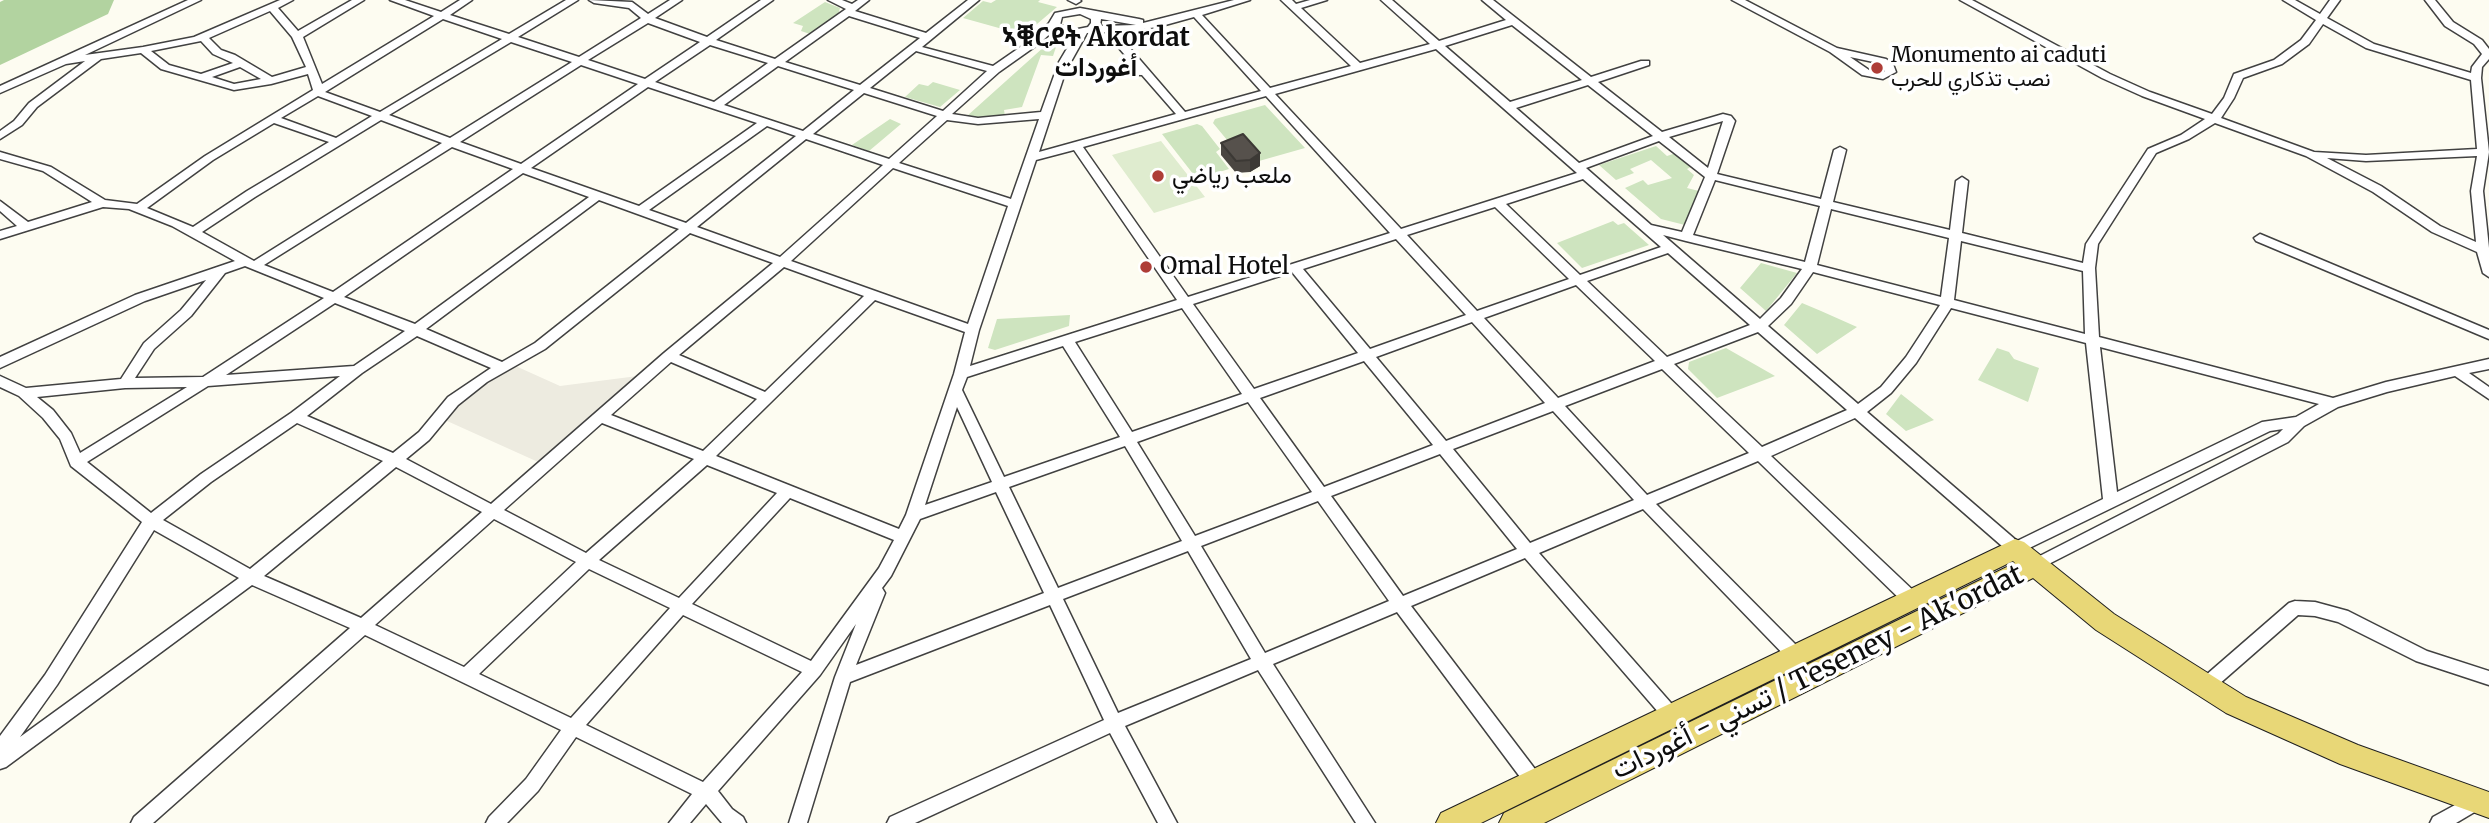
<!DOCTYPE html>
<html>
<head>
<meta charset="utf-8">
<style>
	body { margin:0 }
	canvas { display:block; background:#fdfcf1 }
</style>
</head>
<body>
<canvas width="2489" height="823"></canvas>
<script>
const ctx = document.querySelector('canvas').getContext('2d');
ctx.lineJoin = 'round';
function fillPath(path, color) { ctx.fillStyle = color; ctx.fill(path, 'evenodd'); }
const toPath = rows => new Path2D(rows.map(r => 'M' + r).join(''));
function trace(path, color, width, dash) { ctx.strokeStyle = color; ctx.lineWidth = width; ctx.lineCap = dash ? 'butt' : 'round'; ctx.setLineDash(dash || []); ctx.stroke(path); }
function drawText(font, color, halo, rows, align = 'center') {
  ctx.font = font + ' Merriweather,Vazirmatn,"Noto Sans Ethiopic",serif'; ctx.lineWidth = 7; ctx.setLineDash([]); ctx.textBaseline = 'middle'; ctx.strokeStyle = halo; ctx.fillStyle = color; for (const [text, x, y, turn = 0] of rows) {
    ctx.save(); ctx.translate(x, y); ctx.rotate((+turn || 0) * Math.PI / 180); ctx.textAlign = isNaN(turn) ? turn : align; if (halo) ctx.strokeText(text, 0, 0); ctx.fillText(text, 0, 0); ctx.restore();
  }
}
const green = toPath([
	[996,0,1040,0,1038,2,1057,7,1024,35,963,18,983,1,991,3],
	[825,2,840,8,838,15,810,34,801,31,803,26,793,23],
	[1045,46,1056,47,1053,56,1041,55,1022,107,1004,110,1005,116,980,120,967,116],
	[933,82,960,90,940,107,905,97,919,84,928,86],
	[1265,105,1305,148,1259,161,1232,146,1213,123,1215,119],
	[890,119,901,124,869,151,852,145],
	[1197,124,1202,126,1220,149,1216,152,1229,169,1197,179,1162,134],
	[1656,146,1667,156,1676,153,1693,166,1687,169,1694,175,1687,188,1699,191,1685,225,1661,219,1625,188,1643,180,1648,185,1672,178,1651,160,1630,169,1634,173,1616,180,1599,165],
	[1613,221,1618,225,1624,223,1649,245,1582,268,1557,243],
	[1761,263,1797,273,1766,311,1740,288],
	[1802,303,1821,311,1857,327,1817,354,1784,325],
	[1070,315,1069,326,995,350,988,348,997,319],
	[1726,348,1775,376,1717,398,1688,369,1689,362],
	[1997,348,2009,352,2014,359,2039,368,2028,402,1978,380],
	[1901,394,1934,420,1906,431,1886,414]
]);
const forest = toPath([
	[4,0,114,0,108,14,0,65,0,2]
]);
const pitch = toPath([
	[1161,141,1205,197,1154,213,1112,155]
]);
const plaza = toPath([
	[500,359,560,386,653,374,547,466,436,416]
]);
const minor = toPath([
	[188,0,201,0,85,55,143,47,194,37,280,0,293,0,278,8,298,31,352,0,364,0,303,37,322,84,434,16,390,0,405,0,441,12,460,0,472,0,450,15,509,34,566,0,578,0,518,37,579,57,641,18,629,8,594,3,589,0,632,2,648,14,670,0,682,0,655,18,707,37,761,0,773,0,716,40,775,59,846,9,828,0,842,0,852,4,858,0,869,0,855,11,926,33,968,0,979,0,922,47,993,66,1032,39,1049,23,1055,13,1080,8,1139,19,1143,20,1143,23,1234,0,1250,0,1202,15,1270,88,1351,66,1281,0,1292,0,1296,4,1310,0,1327,0,1301,8,1360,63,1430,44,1381,0,1392,0,1439,41,1506,20,1482,0,1493,0,1591,77,1641,61,1649,61,1649,65,1598,82,1662,132,1723,114,1731,116,1735,121,1717,174,1821,199,1834,150,1840,147,1846,150,1833,202,1950,230,1956,181,1962,177,1968,181,1962,233,2083,263,2086,244,2148,149,2181,135,2205,119,2142,96,2102,78,1960,0,1972,0,2110,74,2150,92,2212,114,2224,98,2234,74,2274,60,2301,40,2316,20,2283,0,2295,0,2320,14,2330,0,2340,0,2327,18,2374,44,2471,73,2472,67,2482,54,2474,44,2445,26,2425,0,2435,0,2453,22,2482,40,2489,49,2489,59,2482,67,2481,78,2489,152,2483,191,2489,248,2489,277,2483,273,2477,252,2432,232,2373,192,2306,156,2215,123,2189,139,2156,153,2098,244,2095,268,2099,337,2333,398,2386,382,2489,359,2489,369,2469,373,2489,387,2489,399,2455,376,2387,392,2338,407,2304,426,2288,442,2033,572,2028,570,2025,566,2028,562,2278,434,2283,429,2270,431,2015,555,2010,553,1855,418,1771,456,1917,594,1919,599,1917,604,1911,605,1905,604,1758,461,1656,504,1802,651,1804,656,1802,661,1796,663,1790,661,1643,509,1539,553,1678,711,1681,716,1678,721,1672,723,1666,721,1525,558,1411,606,1541,777,1544,783,1541,789,1535,791,1529,789,1397,612,1273,664,1375,823,1356,823,1258,670,1125,726,1177,823,1158,823,1110,733,915,823,887,823,890,817,1104,720,1050,605,850,682,807,823,789,823,835,677,856,624,820,675,718,791,732,809,743,817,746,823,722,823,706,804,690,823,669,823,692,794,576,737,538,791,507,823,486,823,489,817,526,779,561,730,365,635,153,823,131,823,134,817,350,628,252,585,6,767,0,769,0,736,45,675,142,522,71,466,60,439,43,418,19,396,0,387,0,376,26,388,121,379,144,343,181,310,206,280,145,301,0,368,0,357,135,295,235,261,172,226,129,209,103,207,0,239,0,231,17,226,0,211,0,201,28,222,92,202,43,171,0,159,0,152,51,167,105,200,137,204,205,156,313,90,308,74,271,84,234,90,161,69,141,53,101,59,37,107,22,125,0,139,0,131,14,121,29,103,85,61,66,64,0,93,0,86,188,0],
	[270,11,292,37,306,67,272,77,235,55,221,50,209,38,270,11],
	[1080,14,1091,19,1091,23,1088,27,1073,30,1060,25,1062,17,1080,14],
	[849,16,920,38,860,85,785,62,849,16],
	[1194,17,1261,91,1185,112,1116,32,1158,27,1194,17],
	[443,19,502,39,380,112,325,92,443,19],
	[1101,19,1136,25,1100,26,1101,19],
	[648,23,700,42,645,79,588,60,648,23],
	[2323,24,2366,48,2471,80,2477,149,2366,155,2314,152,2221,118,2234,98,2243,78,2282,64,2309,44,2323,24],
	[1512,25,1582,80,1510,102,1445,46,1512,25],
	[1054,30,1075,35,1059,62,1041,112,978,118,952,114,999,72,1040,43,1054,30],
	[1105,32,1137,69,1068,67,1087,33,1105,32],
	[201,41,213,54,233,63,201,74,169,65,151,51,201,41],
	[511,42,572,62,450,138,389,115,511,42],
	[710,45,768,63,714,102,655,82,710,45],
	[1436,49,1577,173,1401,229,1275,94,1436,49],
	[916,51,987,71,943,111,870,88,916,51],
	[581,65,638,84,521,164,460,142,581,65],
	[778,66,854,90,803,131,724,105,778,66],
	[240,67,261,79,234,84,212,77,240,67],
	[1065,73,1142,75,1176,114,1039,152,1065,73],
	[1588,85,1653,136,1579,163,1516,108,1588,85],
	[648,87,757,123,639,206,531,168,648,87],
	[864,93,937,116,889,159,813,134,864,93],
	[318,96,372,116,336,138,281,118,318,96],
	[1266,96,1390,233,1188,297,1083,147,1266,96],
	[1039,119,1011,199,899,163,947,120,978,124,1039,119],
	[381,120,442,143,254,261,202,232,255,197,381,120],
	[1723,121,1708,168,1669,137,1723,121],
	[274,123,329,142,247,191,193,227,147,208,213,160,274,123],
	[767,126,796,136,686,223,649,210,767,126],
	[806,139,883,165,780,257,697,227,806,139],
	[1659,141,1705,177,1682,232,1651,225,1586,168,1659,141],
	[452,147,513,169,333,292,264,265,452,147],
	[1074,150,1177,300,970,366,979,330,1036,160,1074,150],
	[2477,156,2471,191,2476,242,2440,226,2381,186,2327,158,2366,161,2477,156],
	[893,168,1008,206,968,324,791,261,893,168],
	[523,173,589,197,415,324,344,297,523,173],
	[1583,179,1661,247,1580,275,1506,204,1583,179],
	[1715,180,1820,206,1805,262,1693,235,1715,180],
	[599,200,679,229,535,343,502,362,426,329,599,200],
	[1495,207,1569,279,1477,311,1407,235,1495,207],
	[1831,209,1949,238,1941,297,1817,265,1831,209],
	[690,233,773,263,664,353,491,504,406,459,429,440,458,405,487,382,545,349,690,233],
	[1663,235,1686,241,1802,269,1781,298,1760,319,1663,235],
	[1396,239,1466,315,1370,349,1303,269,1396,239],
	[1961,241,2083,271,2085,334,1954,300,1961,241],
	[1668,253,1750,325,1667,357,1587,281,1668,253],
	[245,266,324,298,203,377,135,378,154,349,191,316,225,273,245,266],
	[784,267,864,296,765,392,679,355,784,267],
	[1292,272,1358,353,1254,389,1193,304,1292,272],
	[1813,272,1940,305,1906,357,1881,387,1858,404,1768,326,1791,304,1813,272],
	[1576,285,1655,361,1558,398,1484,318,1576,285],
	[875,300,965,332,954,374,906,515,899,529,716,456,875,300],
	[335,303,405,331,354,366,226,375,335,303],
	[1182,308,1242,394,1132,432,1075,342,1182,308],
	[1951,308,2086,343,2103,499,2017,541,1867,412,1891,393,1916,363,1951,308],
	[1472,322,1545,403,1446,441,1376,357,1472,322],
	[1758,332,1847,410,1762,447,1674,364,1758,332],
	[417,336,491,368,448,397,419,432,393,453,307,416,362,373,417,336],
	[1063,346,1120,437,1004,477,962,390,967,377,1063,346],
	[2100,347,2319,404,2296,417,2262,422,2117,492,2100,347],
	[1364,361,1433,445,1324,487,1260,398,1364,361],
	[671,362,757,399,703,451,611,415,671,362],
	[1662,369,1749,453,1647,495,1565,406,1662,369],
	[340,376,291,413,201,474,151,513,87,462,208,386,340,376],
	[187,387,80,453,71,433,53,410,37,397,125,388,187,387],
	[1248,402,1312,492,1195,536,1137,442,1248,402],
	[957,407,992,482,925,505,957,407],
	[1553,411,1634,500,1530,543,1453,449,1553,411],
	[297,423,383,461,250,569,163,520,211,482,297,423],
	[602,423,694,459,586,553,504,510,602,423],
	[1125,446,1182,541,1058,588,1009,487,1125,446],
	[1440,454,1517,549,1403,596,1331,496,1440,454],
	[707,465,777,493,679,598,599,560,707,465],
	[396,467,482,512,361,618,264,576,396,467],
	[996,492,1044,593,856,665,885,593,882,588,891,576,920,519,996,492],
	[790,498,894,540,879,568,811,661,692,604,790,498],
	[1318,501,1389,601,1265,653,1201,546,1318,501],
	[494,519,576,562,464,667,375,625,494,519],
	[154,530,239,578,20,737,57,685,154,530],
	[1188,551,1251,659,1118,713,1063,599,1188,551],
	[589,569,670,608,571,718,479,674,589,569],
	[683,615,802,672,703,782,586,725,683,615],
	[1068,0,1080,0,1081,1,1076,4,1068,0],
	[1732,0,1745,0,1837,48,1886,59,1893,64,1896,72,1883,79,1862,75,1830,52,1732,0],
	[1850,57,1878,63,1885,71,1882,73,1869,70,1850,57],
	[2260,234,2489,330,2489,339,2256,241,2254,238,2260,234],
	[2295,601,2315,602,2348,611,2427,651,2489,671,2489,685,2416,661,2338,622,2315,616,2298,615,2210,692,2204,694,2198,692,2196,687,2198,682,2289,603,2295,601],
	[2477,793,2483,795,2486,801,2483,807,2456,823,2430,823,2433,817,2477,793]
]);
const primary = toPath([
	[2015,539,2024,542,2114,614,2246,697,2358,745,2489,792,2489,818,2340,764,2226,713,2096,630,2033,578,1544,823,1499,823,1504,813,2015,563,2013,561,1481,823,1436,823,1441,813,2015,539]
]);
const wall = toPath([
	[1221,143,1260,166,1250,172,1236,173,1221,155]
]);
const shadedWall = toPath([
	[1260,153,1260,166,1250,172,1250,160]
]);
const building = toPath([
	[1243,134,1260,153,1250,160,1236,161,1221,143,1243,134]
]);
const markers = [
	[1877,68,7,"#ae3d37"],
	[1158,176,7,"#ae3d37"],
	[1146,267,7,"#ae3d37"]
];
const farPoinames = [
	["Monumento ai caduti",1891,56],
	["نصب تذكاري للحرب",1891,80]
];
const poiNames = [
	["ملعب رياضي",1172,176],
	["Omal Hotel",1160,267]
];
const farDistrictnames = [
	["ኣቑርደት Akordat",1096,39],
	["أغوردات",1096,69]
];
const nearStreetnames = [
	["تسني - أغوردات / Teseney - Ak'ordat",1818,673,-26]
];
fillPath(green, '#cee4bf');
fillPath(forest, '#b2d3a0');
fillPath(pitch, '#dfeccf');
fillPath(plaza, '#edebe0');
trace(minor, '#414141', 3);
trace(primary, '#1f1f1f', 2);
fillPath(minor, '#fff');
fillPath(primary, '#e8d777');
fillPath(wall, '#4a4641');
fillPath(shadedWall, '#3c3935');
fillPath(building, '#56514c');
trace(building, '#3c3935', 2);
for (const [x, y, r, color] of markers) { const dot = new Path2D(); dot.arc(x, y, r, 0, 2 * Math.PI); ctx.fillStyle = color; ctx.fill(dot); trace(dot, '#fff', 2.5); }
drawText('21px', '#0e0e0e', '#fff', farPoinames, 'left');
drawText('24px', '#0e0e0e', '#fff', poiNames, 'left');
drawText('bold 26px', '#0e0e0e', '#fff', farDistrictnames);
drawText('28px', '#0e0e0e', '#fff', nearStreetnames);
</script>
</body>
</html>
